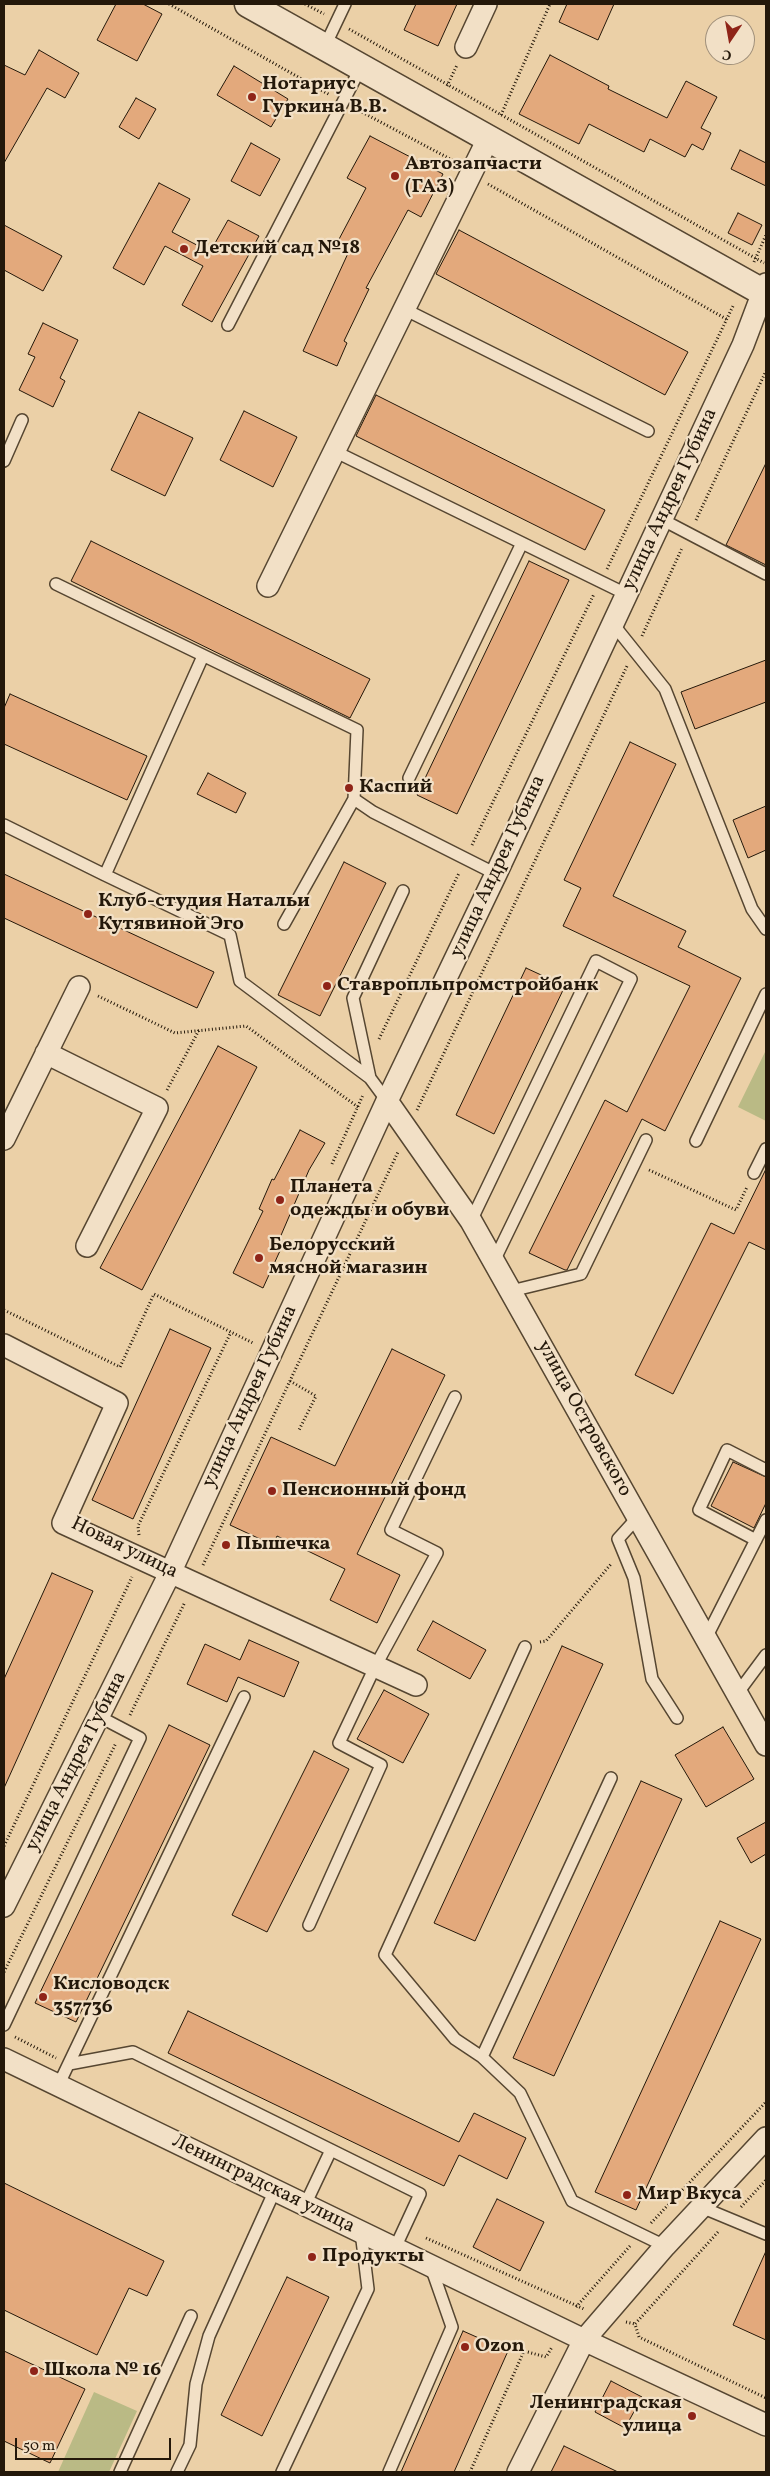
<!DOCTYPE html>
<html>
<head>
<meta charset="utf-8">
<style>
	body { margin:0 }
	#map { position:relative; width:770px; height:2476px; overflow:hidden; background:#ebd0a7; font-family:Vollkorn,serif }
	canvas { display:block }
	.frame { position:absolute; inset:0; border:5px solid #24180a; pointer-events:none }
	.north { position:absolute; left:705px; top:15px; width:50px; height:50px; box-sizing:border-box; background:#f2e0c6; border:1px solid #a0907b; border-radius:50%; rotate:192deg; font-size:14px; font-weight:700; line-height:20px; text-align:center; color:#24180a }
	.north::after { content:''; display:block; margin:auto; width:18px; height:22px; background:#8f2418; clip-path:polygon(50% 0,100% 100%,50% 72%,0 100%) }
	.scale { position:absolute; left:15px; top:2438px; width:156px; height:22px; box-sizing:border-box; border:2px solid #24180a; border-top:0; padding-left:6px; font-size:15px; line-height:18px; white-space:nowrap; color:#24180a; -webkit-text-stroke:4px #f2e0c6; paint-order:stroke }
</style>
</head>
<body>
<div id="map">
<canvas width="770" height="2476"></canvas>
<div class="frame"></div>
<div class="north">С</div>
<div class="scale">50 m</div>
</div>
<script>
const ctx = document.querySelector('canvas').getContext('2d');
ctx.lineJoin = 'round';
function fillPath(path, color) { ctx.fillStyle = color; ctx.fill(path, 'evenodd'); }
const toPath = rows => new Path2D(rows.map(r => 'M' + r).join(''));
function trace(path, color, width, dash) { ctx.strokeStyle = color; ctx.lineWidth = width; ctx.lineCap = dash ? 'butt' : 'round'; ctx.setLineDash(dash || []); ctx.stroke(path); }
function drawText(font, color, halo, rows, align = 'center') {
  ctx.font = font + ' Vollkorn,serif'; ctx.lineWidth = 4.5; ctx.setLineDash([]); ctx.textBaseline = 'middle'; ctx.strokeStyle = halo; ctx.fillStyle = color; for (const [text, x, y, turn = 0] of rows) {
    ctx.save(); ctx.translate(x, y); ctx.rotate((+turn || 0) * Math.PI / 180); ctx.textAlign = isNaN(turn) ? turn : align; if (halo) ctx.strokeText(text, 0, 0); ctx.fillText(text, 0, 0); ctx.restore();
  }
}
const green = toPath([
	[766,1050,766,1121,738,1107],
	[94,2392,137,2411,109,2472,58,2472]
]);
const building = toPath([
	[116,4,143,4,162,14,137,61,97,40,116,4],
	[416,4,457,4,438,46,404,30,416,4],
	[567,4,614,4,598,40,559,22,567,4],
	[39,50,79,73,65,98,47,88,4,163,4,65,25,75,39,50],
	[550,55,609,86,608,89,667,118,686,81,717,97,701,128,711,133,703,150,692,144,685,157,650,139,644,152,589,124,579,144,519,114,550,55],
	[234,66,288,99,271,127,217,95,234,66],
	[136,98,156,109,139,139,119,127,136,98],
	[370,136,443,174,421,217,408,210,366,288,369,289,344,341,347,343,337,366,303,351,350,249,337,243,366,188,347,178,370,136],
	[251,143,280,159,260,196,231,181,251,143],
	[740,150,766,163,766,186,731,169,740,150],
	[159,183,190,199,172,232,210,252,228,220,259,236,212,322,182,305,203,266,165,246,144,285,113,268,159,183],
	[738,213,762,225,752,245,728,233,738,213],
	[4,225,62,256,43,291,4,270,4,225],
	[459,230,688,352,665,395,436,274,459,230],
	[43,323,78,340,60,378,65,381,53,407,19,390,35,357,28,354,43,323],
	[376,395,605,510,585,550,356,436,376,395],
	[244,411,297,437,273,487,220,460,244,411],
	[139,412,193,438,165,496,111,470,139,412],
	[766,463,766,565,726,545,766,463],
	[91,541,370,679,350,718,71,581,91,541],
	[529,561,569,580,457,814,417,795,529,561],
	[766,660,766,702,695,729,681,692,766,660],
	[10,694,147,756,127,800,4,744,4,708,10,694],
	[630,742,676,764,613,896,686,931,678,947,741,978,665,1131,642,1119,567,1270,565,1270,529,1253,605,1100,627,1112,690,986,563,926,581,888,564,880,630,742],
	[208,773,246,793,236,813,197,794,208,773],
	[766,806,766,850,748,858,733,820,766,806],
	[344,862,386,883,320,1016,278,995,344,862],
	[4,874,214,972,197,1008,4,918,4,874],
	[526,968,565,986,494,1134,456,1115,526,968],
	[218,1046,257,1067,142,1290,100,1268,218,1046],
	[300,1130,325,1143,309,1170,279,1240,284,1242,263,1288,233,1273,263,1211,259,1209,272,1179,274,1180,300,1130],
	[766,1169,766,1250,749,1242,673,1394,635,1375,711,1223,734,1234,766,1169],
	[170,1329,211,1348,133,1519,92,1500,170,1329],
	[392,1349,445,1375,357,1554,400,1575,377,1623,330,1600,345,1569,277,1536,273,1545,230,1525,271,1437,335,1466,392,1349],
	[733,1462,766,1477,766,1503,754,1528,711,1506,733,1462],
	[52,1573,93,1591,4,1788,4,1679,52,1573],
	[433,1621,486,1650,470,1679,417,1650,433,1621],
	[249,1640,299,1662,284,1697,238,1677,227,1702,187,1684,205,1644,240,1660,249,1640],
	[562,1646,603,1664,475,1941,434,1923,562,1646],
	[384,1690,429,1714,403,1763,357,1739,384,1690],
	[169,1725,210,1745,76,2022,35,2003,169,1725],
	[723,1727,754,1779,706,1807,675,1755,723,1727],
	[314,1751,349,1769,267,1932,232,1915,314,1751],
	[641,1781,682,1799,554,2076,513,2058,641,1781],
	[766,1822,766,1854,751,1863,737,1838,766,1822],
	[720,1921,761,1939,636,2210,595,2192,720,1921],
	[188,2011,459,2142,474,2113,526,2138,507,2179,459,2155,444,2186,168,2053,188,2011],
	[4,2183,164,2261,147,2296,129,2288,97,2355,4,2310,4,2183],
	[497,2199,544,2222,520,2271,473,2247,497,2199],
	[766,2251,766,2340,733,2325,766,2251],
	[287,2277,329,2297,262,2436,221,2415,287,2277],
	[463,2331,508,2351,454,2472,401,2472,463,2331],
	[4,2351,85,2389,50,2463,4,2441,4,2351],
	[611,2381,642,2397,625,2428,595,2412,611,2381],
	[564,2446,618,2472,551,2472,564,2446]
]);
const path = toPath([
	[169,4,330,95],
	[305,4,324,14],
	[349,29,764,263],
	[447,86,457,65],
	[356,109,454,161],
	[501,115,550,4],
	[488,184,728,320],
	[754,262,766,235],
	[696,520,766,371],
	[607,569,733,306],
	[642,636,682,548],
	[472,845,594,594],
	[98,996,175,1033,246,1026,358,1107],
	[379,1039,459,873],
	[167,1090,199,1030],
	[417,1110,627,666],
	[332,1164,363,1095],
	[649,1170,736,1210,747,1187],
	[4,1310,120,1367,154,1294,253,1343],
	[290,1381,316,1396,299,1430],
	[139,1535,138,1526,231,1332],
	[203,1565,398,1152],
	[540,1642,546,1641,611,1564],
	[130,1715,185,1602],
	[4,1846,132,1577],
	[4,1972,116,1743],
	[15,2037,56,2058],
	[741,2207,766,2180],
	[651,2223,766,2102],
	[718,2232,635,2324,639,2337,766,2398],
	[426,2238,584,2309],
	[576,2307,630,2246],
	[626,2322,635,2324],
	[470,2472,524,2351,546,2357,552,2347]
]);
const service = toPath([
	[325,46,345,4],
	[404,309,648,431],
	[228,325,361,67],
	[334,451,522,543],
	[4,461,22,420],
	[661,519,766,574],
	[56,584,357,730,354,799,284,924],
	[613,624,665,689,752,909,766,929],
	[203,656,105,875,230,935,240,981,370,1078,387,1101],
	[409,778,522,543,626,594],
	[354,799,373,812,496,874],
	[4,825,105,875],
	[370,1078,353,998,403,891],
	[696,1141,766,994],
	[754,1173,766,1149],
	[471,1221,596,961,631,979,494,1261],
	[511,1291,581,1274,646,1140],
	[638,1517,618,1539,634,1578,652,1679,677,1718],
	[756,1540,699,1510,727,1450,766,1470],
	[705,1640,766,1520],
	[525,1647,385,1955,455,2039,482,2057,520,2093,572,2201,665,2246],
	[737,1694,766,1655],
	[309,1925,381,1765,339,1743,375,1667,437,1553,391,1530,455,1397],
	[4,2025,140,1738,100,1717],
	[482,2057,611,1778],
	[69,2064,133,2052,420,2194,395,2248],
	[58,2086,244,1697],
	[305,2205,331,2150],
	[701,2207,766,2234],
	[120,2472,191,2316],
	[177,2472,190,2445,196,2384,209,2336,275,2190],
	[282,2472,368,2289,361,2232],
	[389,2472,452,2327,431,2267]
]);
const minor = toPath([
	[466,47,486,4],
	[268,586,489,137],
	[46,1053,157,1108,87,1246],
	[387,1101,471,1221,766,1745],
	[4,1139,79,987],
	[4,1345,117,1403,63,1523,416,1685],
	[4,1906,170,1573,387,1101,496,874,743,345,766,284],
	[4,2059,584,2340,766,2425],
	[518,2472,584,2340,665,2246,766,2138]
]);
const tertiary = toPath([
	[248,4,766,294]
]);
const markers = [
	[252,97,5,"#8f2418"],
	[395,176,5,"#8f2418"],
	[184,249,5,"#8f2418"],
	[349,788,5,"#8f2418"],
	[88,914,5,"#8f2418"],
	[327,986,5,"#8f2418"],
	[280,1200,5,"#8f2418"],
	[259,1258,5,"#8f2418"],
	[272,1491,5,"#8f2418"],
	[226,1545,5,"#8f2418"],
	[43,1997,5,"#8f2418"],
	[627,2195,5,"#8f2418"],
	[312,2257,5,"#8f2418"],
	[465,2347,5,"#8f2418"],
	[34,2371,5,"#8f2418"],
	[692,2416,5,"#8f2418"]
];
const poiNames = [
	["Нотариус",262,85],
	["Гуркина В.В.",262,108],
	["Автозапчасти",405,165],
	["(ГАЗ)",405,188],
	["Детский сад №18",194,249],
	["Каспий",359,788],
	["Клуб-студия Натальи",98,902],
	["Кутявиной Эго",98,925],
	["Ставропльпромстройбанк",337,986],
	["Планета",290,1188],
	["одежды и обуви",290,1211],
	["Белорусский",269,1246],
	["мясной магазин",269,1269],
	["Пенсионный фонд",282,1491],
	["Пышечка",236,1545],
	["Кисловодск",53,1985],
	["357736",53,2008],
	["Мир Вкуса",637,2195],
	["Продукты",322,2257],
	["Ozon",475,2347],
	["Школа № 16",44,2371],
	["Ленинградская",682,2404,"right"],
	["улица",682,2427,"right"]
];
const streetNames = [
	["улица Андрея Губина",671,500,-65],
	["улица Андрея Губина",499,867,-65],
	["улица Андрея Губина",251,1397,-65],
	["улица Островского",583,1419,61],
	["Новая улица",124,1549,26],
	["улица Андрея Губина",77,1762,-63],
	["Ленинградская улица",263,2185,26]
];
fillPath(green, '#baba85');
fillPath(building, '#e3a97c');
trace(building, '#24180a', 1);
trace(service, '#564631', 14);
trace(minor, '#564631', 24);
trace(tertiary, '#564631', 29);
trace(path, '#24180a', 3, [1, 2.5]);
trace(service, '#f2e0c6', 11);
trace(minor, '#f2e0c6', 21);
trace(tertiary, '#f2e0c6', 26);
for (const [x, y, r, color] of markers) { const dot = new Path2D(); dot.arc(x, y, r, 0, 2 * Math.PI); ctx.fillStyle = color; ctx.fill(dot); trace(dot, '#f2e0c6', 2); }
drawText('bold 20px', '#24180a', '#f2e0c6', poiNames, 'left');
drawText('20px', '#24180a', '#f2e0c6', streetNames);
</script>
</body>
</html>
